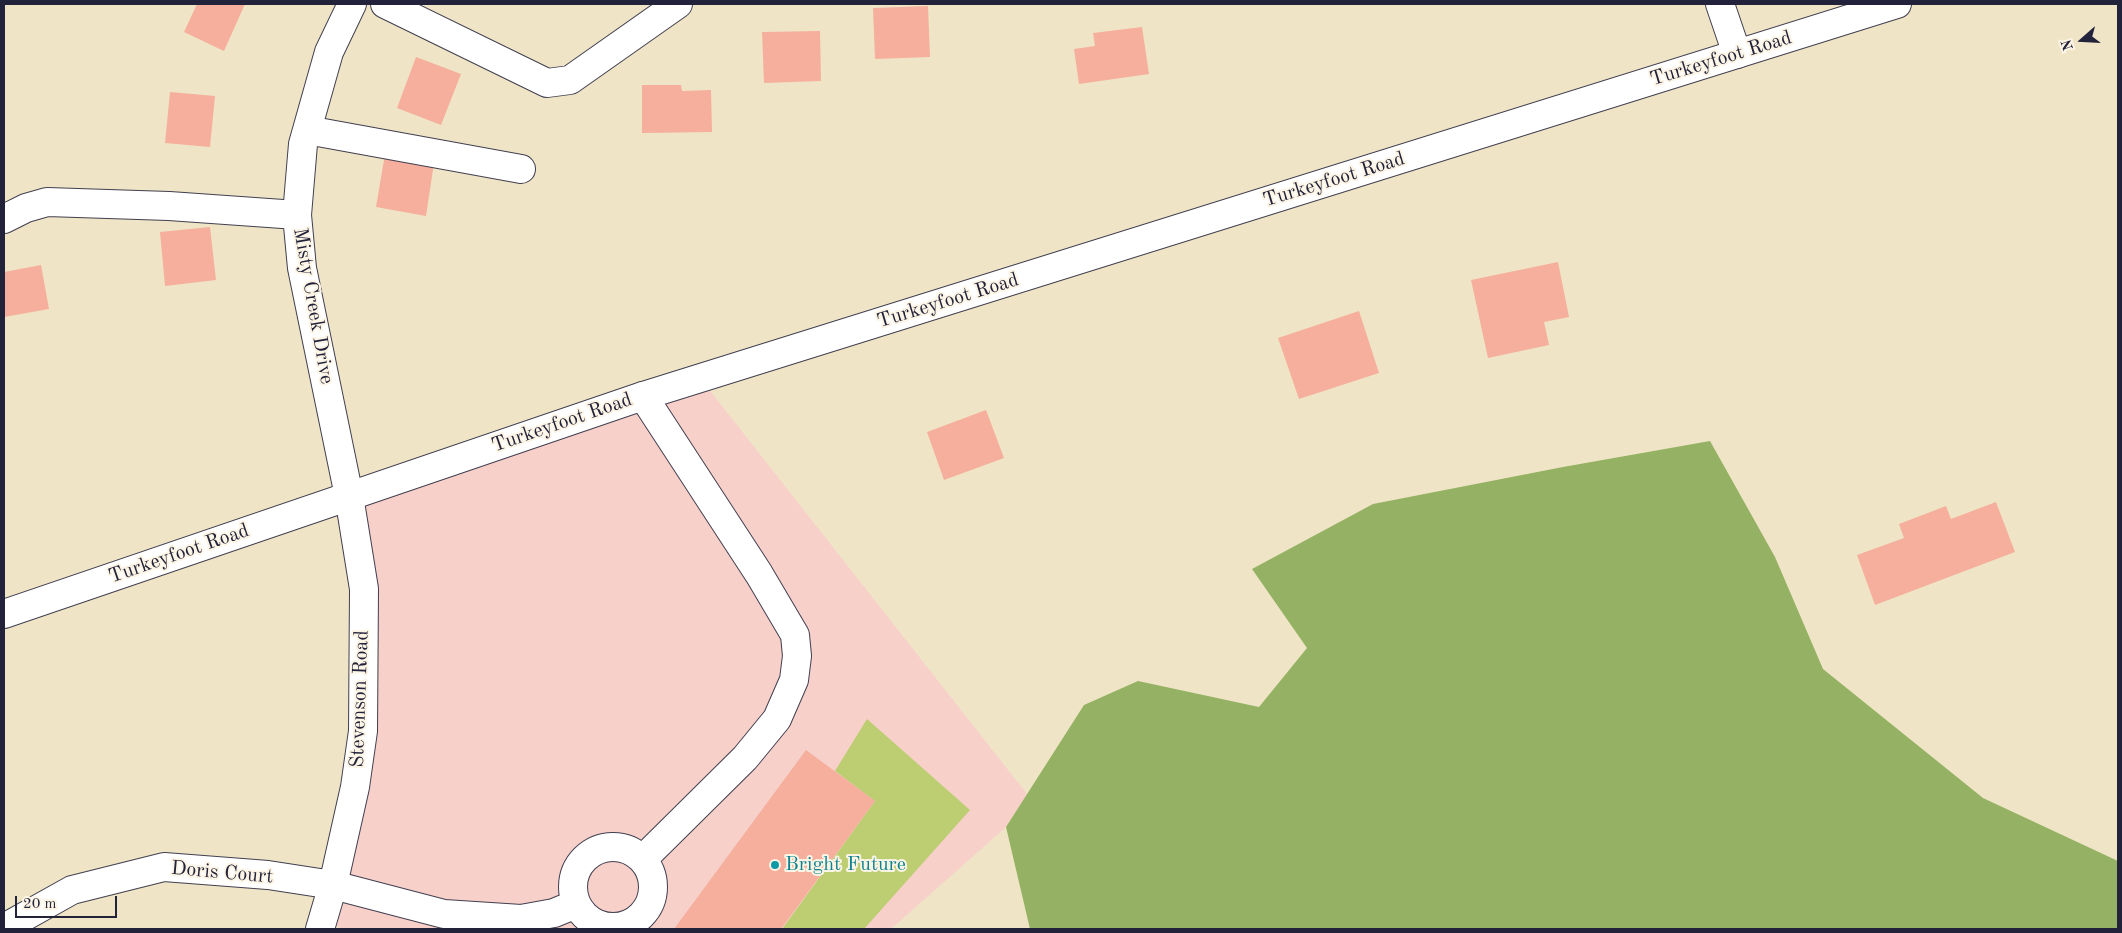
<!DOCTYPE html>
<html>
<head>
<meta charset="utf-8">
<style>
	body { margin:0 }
	#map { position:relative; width:2122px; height:933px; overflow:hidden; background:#efe5c6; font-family:"Old Standard TT",serif }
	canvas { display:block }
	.frame { position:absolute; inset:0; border:5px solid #22223b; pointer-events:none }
	.north { position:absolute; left:2057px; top:15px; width:50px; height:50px; -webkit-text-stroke:4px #fcf5e5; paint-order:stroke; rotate:251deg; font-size:14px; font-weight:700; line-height:20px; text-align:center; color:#22223b }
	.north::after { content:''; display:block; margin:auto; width:18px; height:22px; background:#22223b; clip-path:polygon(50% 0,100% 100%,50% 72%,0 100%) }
	.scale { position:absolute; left:15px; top:896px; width:102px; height:22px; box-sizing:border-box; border:2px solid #22223b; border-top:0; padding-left:6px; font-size:15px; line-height:18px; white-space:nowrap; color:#22223b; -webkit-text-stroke:4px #fcf5e5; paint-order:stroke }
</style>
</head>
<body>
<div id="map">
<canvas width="2122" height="933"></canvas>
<div class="frame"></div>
<div class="north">N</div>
<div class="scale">20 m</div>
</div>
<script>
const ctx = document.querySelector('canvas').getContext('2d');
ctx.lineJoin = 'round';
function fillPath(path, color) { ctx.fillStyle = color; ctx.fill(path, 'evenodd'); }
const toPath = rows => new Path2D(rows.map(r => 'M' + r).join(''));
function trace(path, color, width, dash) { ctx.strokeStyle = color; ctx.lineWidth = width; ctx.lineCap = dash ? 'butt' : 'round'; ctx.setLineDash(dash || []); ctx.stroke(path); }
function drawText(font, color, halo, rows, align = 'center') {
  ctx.font = font + ' "Old Standard TT",serif'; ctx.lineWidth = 4; ctx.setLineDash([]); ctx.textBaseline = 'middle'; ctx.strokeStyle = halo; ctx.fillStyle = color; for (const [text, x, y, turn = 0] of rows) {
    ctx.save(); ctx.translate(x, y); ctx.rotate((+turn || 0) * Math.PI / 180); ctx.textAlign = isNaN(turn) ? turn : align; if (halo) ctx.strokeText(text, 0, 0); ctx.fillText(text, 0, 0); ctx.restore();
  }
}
const built = toPath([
	[700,378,1027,794,1006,827,891,929,342,929,323,918,355,787,349,496]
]);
const green = toPath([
	[867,719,970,810,864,929,782,929,875,801,835,771]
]);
const forest = toPath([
	[1710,441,1775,557,1823,669,1983,798,2118,861,2118,929,1030,929,1006,827,1084,705,1138,681,1259,707,1307,648,1252,569,1373,504,1563,467]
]);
const building = toPath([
	[197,4,245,4,224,51,184,32],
	[928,6,930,57,875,59,873,8],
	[1142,27,1149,74,1079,84,1074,49,1095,46,1093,33],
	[820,31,821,81,764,83,762,32],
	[416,57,461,74,441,125,397,108],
	[642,85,681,85,682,91,711,90,712,132,642,133],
	[170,92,215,96,210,147,165,143],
	[385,154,434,163,426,216,376,207],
	[210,227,216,280,165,286,160,232],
	[1558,262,1569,317,1544,322,1549,345,1488,358,1471,280],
	[41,265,49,309,4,317,4,272],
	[1359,311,1379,373,1299,399,1278,338],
	[986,410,1004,458,944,480,927,432],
	[1996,502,2015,552,1875,605,1857,555,1904,538,1899,524,1946,506,1951,519],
	[806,750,875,801,781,929,674,929]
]);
const minor = toPath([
	[385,4,547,83,570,80,678,4],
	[1720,4,1737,54],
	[307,130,521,169],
	[4,219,26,208,47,202,169,206,297,215],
	[349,496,302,268,297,215,303,144,329,52,352,4],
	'573 887a40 40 0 1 1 80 0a40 40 0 1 1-80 0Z',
	[643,859,745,758,777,719,794,680,797,656,795,635,759,574,643,396],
	[4,928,72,890,164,867,268,875,333,885,444,914,521,919,554,913,576,904]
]);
const major = toPath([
	[4,614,643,396,1897,4],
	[320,929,333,885,355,787,363,731,364,589,349,496]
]);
const markers = [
	[775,865,5,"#0f9aa8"]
];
const streetNames = [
	["Turkeyfoot Road",1721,59,-17],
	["Turkeyfoot Road",1334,180,-17],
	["Turkeyfoot Road",948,301,-17],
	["Misty Creek Drive",313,306,80],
	["Turkeyfoot Road",562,423,-19],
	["Turkeyfoot Road",179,554,-19],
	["Stevenson Road",360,699,-88],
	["Doris Court",222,873,5]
];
const cultureNames = [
	["Bright Future",785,865]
];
fillPath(built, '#f7d0ca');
fillPath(green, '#bcce71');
fillPath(forest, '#95b163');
fillPath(building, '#f5af9c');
trace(minor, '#413f50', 30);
trace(major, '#413f50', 30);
trace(minor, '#fff', 28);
trace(major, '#fff', 28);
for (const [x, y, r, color] of markers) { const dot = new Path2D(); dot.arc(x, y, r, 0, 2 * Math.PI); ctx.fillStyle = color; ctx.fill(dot); trace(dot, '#fcf5e5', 2); }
drawText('20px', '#22223b', '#fcf5e5', streetNames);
drawText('20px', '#0d838f', '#fcf5e5', cultureNames, 'left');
</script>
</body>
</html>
